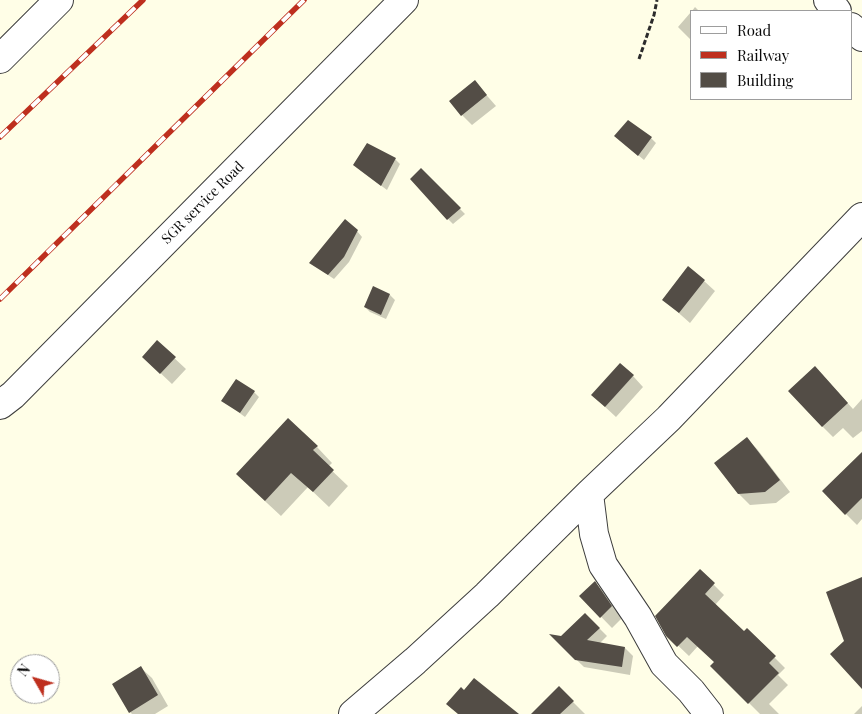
<!DOCTYPE html>
<html>
<head>
<meta charset="utf-8">
<style>
	body { margin:0 }
	#map { position:relative; width:862px; height:714px; overflow:hidden; background:#fffee7; font-family:"Playfair Display",serif }
	canvas { display:block }
	.legend { position:absolute; left:690px; top:10px; width:162px; height:90px; box-sizing:border-box; background:#fff; border:1px solid #9d9d9d; margin:0; padding:6px 9px; list-style:none; font-size:15px; color:#0a0a0a }
	.legend li { display:flex; align-items:center; gap:10px; height:25px }
	.legend b { width:25px; border:1px solid #9d9d9d }
	.north { position:absolute; left:10px; top:654px; width:50px; height:50px; box-sizing:border-box; background:#fff; border:1px solid #9d9d9d; border-radius:50%; rotate:308deg; font-size:14px; font-weight:700; line-height:20px; text-align:center; color:#0a0a0a }
	.north::after { content:''; display:block; margin:auto; width:18px; height:22px; background:#be2f1e; clip-path:polygon(50% 0,100% 100%,50% 72%,0 100%) }
</style>
</head>
<body>
<div id="map">
<canvas width="862" height="714"></canvas>
<ul class="legend">
<li><b style="height:6px;background:#fff"></b>Road</li>
<li><b style="height:6px;background:#be2f1e"></b>Railway</li>
<li><b style="height:14px;background:#534d46"></b>Building</li>
</ul>
<div class="north">N</div>
</div>
<script>
const ctx = document.querySelector('canvas').getContext('2d');
ctx.lineJoin = 'round';
function fillPath(path, color) { ctx.fillStyle = color; ctx.fill(path, 'evenodd'); }
const toPath = rows => new Path2D(rows.map(r => 'M' + r).join(''));
function trace(path, color, width, dash) { ctx.strokeStyle = color; ctx.lineWidth = width; ctx.lineCap = dash ? 'butt' : 'round'; ctx.setLineDash(dash || []); ctx.stroke(path); }
function drawText(font, color, halo, rows, align = 'center') {
  ctx.font = font + ' "Playfair Display",serif'; ctx.lineWidth = 5; ctx.setLineDash([]); ctx.textBaseline = 'middle'; ctx.strokeStyle = halo; ctx.fillStyle = color; for (const [text, x, y, turn = 0] of rows) {
    ctx.save(); ctx.translate(x, y); ctx.rotate((+turn || 0) * Math.PI / 180); ctx.textAlign = isNaN(turn) ? turn : align; if (halo) ctx.strokeText(text, 0, 0); ctx.fillText(text, 0, 0); ctx.restore();
  }
}
const shadow = toPath([
	[695,7,699,11,692,11],
	[691,12,691,40,678,27],
	[475,82,496,106,472,125,462,115],
	[651,138,656,143,644,160,621,141],
	[395,159,400,164,387,190,360,170],
	[421,170,465,214,453,224,448,219],
	[357,231,362,237,349,262,334,279,310,263],
	[704,281,715,291,690,323,664,300],
	[390,295,395,300,386,319,370,312,365,307],
	[157,342,186,369,172,384,154,367],
	[633,376,643,387,616,417,603,405],
	[826,379,853,409,862,399,862,431,853,438,843,428,833,437,822,426],
	[254,392,259,397,245,417,223,401],
	[747,439,757,449,790,492,776,503,750,505,739,494],
	[317,447,332,463,328,467,348,486,329,507,308,487,281,516,253,490],
	[862,454,862,519,857,525,823,491],
	[700,571,724,595,715,605,744,633,747,630,785,668,778,675,788,685,769,704,779,714,760,714,712,666,715,662,698,646,689,656,667,635],
	[595,583,605,593,622,618,612,628,581,596],
	[585,614,607,636,599,644,625,648,633,656,630,675,584,667,552,636,562,637],
	[141,668,152,678,168,706,155,714,132,714,130,712],
	[559,688,585,714,532,714],
	[862,706,862,714,854,714]
]);
const building = toPath([
	[475,80,487,95,461,116,449,101],
	[628,120,652,137,638,156,614,136],
	[367,143,396,158,381,186,353,165],
	[421,168,461,208,447,220,410,179],
	[345,219,358,230,344,257,328,275,309,263],
	[688,266,705,280,679,313,662,300],
	[373,286,390,294,381,315,364,307],
	[157,340,176,357,160,374,142,357],
	[620,363,634,375,605,407,591,395],
	[815,366,848,403,822,427,788,391],
	[236,379,255,391,240,413,221,401],
	[288,418,318,446,313,450,334,470,313,492,291,473,265,501,236,474],
	[747,437,780,480,765,492,738,494,714,463],
	[862,452,862,498,845,515,822,491],
	[700,569,715,583,705,594,744,631,747,628,776,656,769,663,779,673,748,704,710,666,714,662,687,637,677,647,666,636,655,616],
	[862,577,862,689,830,654,844,641,826,592],
	[595,581,612,606,600,618,579,596],
	[585,613,600,628,587,640,625,647,622,667,575,660,549,634,561,636],
	[141,666,158,695,129,713,112,684],
	[474,678,519,714,458,714,446,704,461,687,464,690],
	[559,686,574,701,560,714,531,714]
]);
const path = toPath([
	[639,59,654,15,657,0]
]);
const minor = toPath([
	[828,0,837,11],
	[851,27,862,37],
	[0,59,59,0],
	[0,405,13,395,404,0],
	[589,494,594,534,603,565,638,617,664,664,691,691,709,714],
	[353,714,415,661,487,595,589,494,669,418,862,217]
]);
const rail = toPath([
	[0,137,143,0],
	[0,299,304,0]
]);
const streetNames = [
	["SGR service Road",203,203,-45]
];
fillPath(shadow, '#0003');
fillPath(building, '#534d46');
trace(minor, '#3d3d3d', 30);
trace(path, '#2c2c2c', 3, [5, 2.5]);
trace(minor, '#fff', 28);
trace(rail, '#be2f1e', 5.5);
trace(rail, '#fff', 4, [11]);
drawText('14px', '#0a0a0a', '#fff', streetNames);
</script>
</body>
</html>
